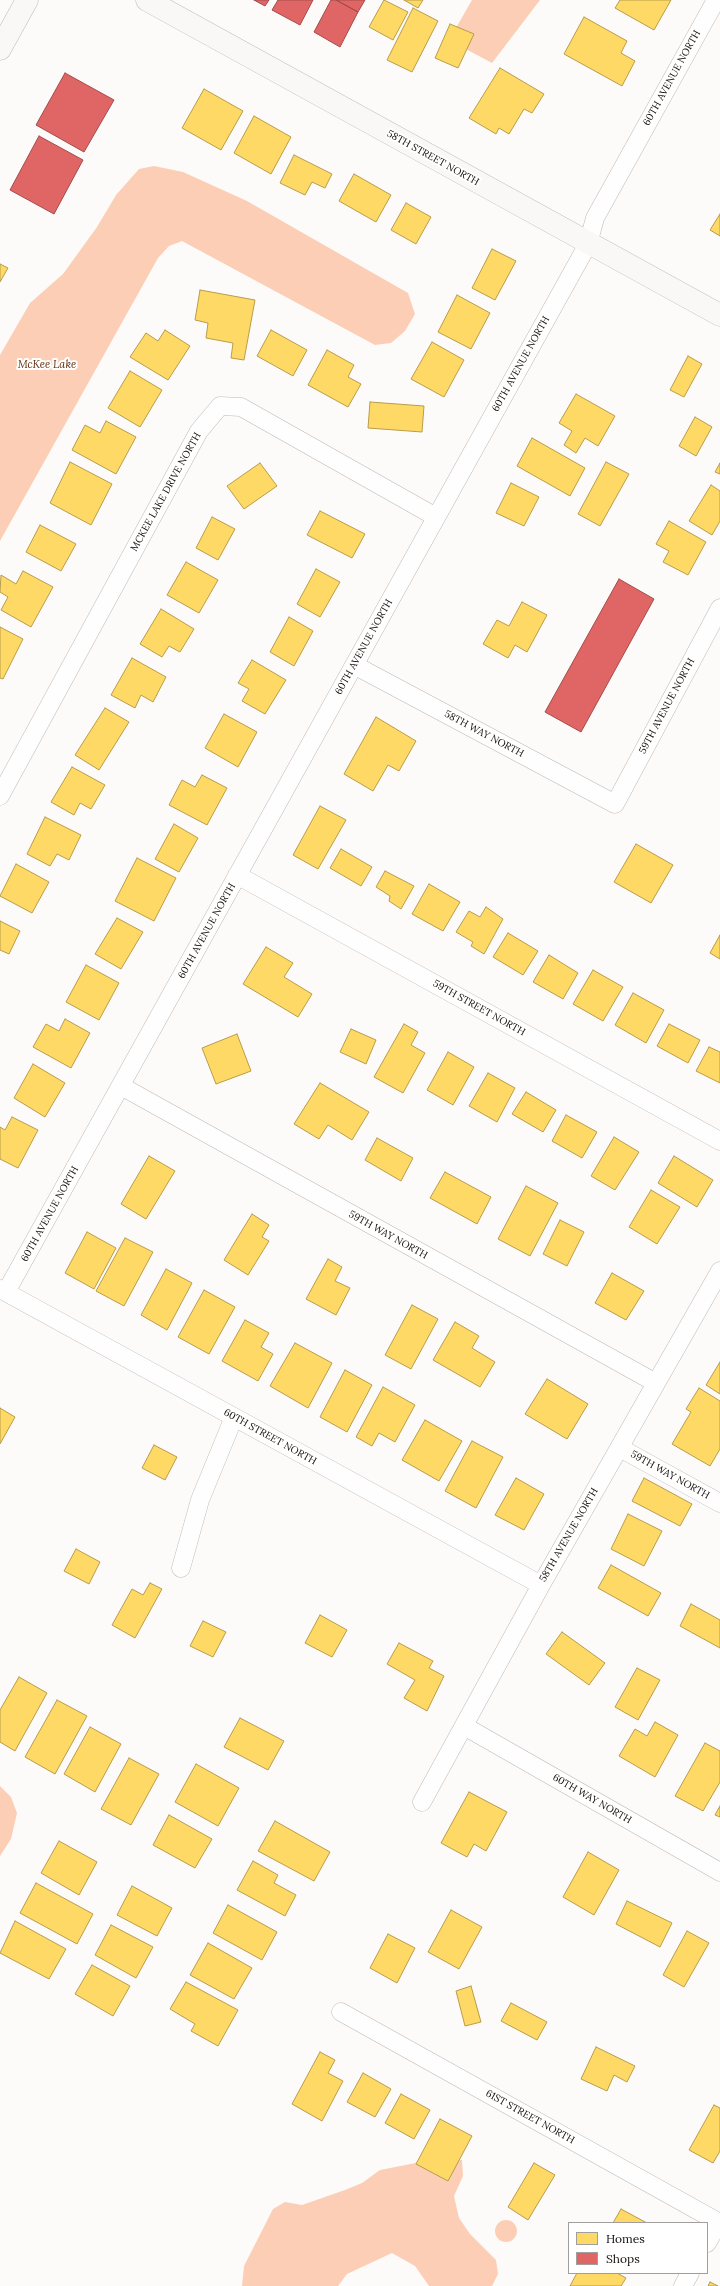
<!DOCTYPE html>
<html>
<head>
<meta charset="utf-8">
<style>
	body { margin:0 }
	#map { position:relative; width:720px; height:2286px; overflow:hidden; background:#fdfbf9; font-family:Lora,serif }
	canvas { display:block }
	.legend { position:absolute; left:568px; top:2222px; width:140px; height:52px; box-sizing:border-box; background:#fff; border:1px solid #a19e9d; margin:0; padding:5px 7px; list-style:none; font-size:12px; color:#140d0a }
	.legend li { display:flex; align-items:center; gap:8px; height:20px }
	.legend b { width:20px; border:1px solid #a19e9d }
</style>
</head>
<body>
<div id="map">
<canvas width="720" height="2286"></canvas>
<ul class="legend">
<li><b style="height:11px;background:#ffd966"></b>Homes</li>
<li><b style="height:11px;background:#e06666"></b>Shops</li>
</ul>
</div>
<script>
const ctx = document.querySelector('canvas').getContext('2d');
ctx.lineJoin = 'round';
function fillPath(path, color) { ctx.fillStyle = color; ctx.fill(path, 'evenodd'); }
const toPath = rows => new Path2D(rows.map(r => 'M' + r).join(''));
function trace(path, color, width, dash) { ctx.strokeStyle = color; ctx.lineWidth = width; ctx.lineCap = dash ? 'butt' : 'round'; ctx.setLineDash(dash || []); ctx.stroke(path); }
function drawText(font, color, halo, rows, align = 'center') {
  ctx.font = font + ' Lora,serif'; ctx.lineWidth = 4; ctx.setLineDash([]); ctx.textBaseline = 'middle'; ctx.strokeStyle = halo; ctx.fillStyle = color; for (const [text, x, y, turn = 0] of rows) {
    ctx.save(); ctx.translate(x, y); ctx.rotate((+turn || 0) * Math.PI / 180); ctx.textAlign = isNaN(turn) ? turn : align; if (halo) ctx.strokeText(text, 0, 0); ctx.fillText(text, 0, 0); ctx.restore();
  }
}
const water = toPath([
	[472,0,540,0,492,63,449,40],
	[154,166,183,172,247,201,408,293,415,314,405,331,391,343,375,345,182,241,169,246,158,258,0,541,0,355,30,303,63,274,97,227,116,195,139,169],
	[0,1786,11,1797,17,1813,11,1839,0,1856],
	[462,2160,463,2176,454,2196,459,2218,470,2234,496,2260,498,2274,492,2286,429,2286,415,2266,392,2253,347,2274,338,2286,242,2286,244,2266,273,2209,285,2202,302,2205,345,2190,362,2183,380,2170,426,2161],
	'495 2231a11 11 0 1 1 22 0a11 11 0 1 1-22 0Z'
]);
const homes = toPath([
	[384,0,408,12,393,40,369,27,384,0],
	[404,0,423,0,418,8,404,0],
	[620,0,671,0,654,30,615,8,620,0],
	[413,8,438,21,412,72,387,60,413,8],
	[584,17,627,41,621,53,635,61,622,86,564,54,584,17],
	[450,24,474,34,458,68,435,58,450,24],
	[500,68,544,94,532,113,524,109,509,134,499,128,496,134,469,118,500,68],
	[204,89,243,111,221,150,182,128,204,89],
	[254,116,291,137,271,174,234,153,254,116],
	[294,155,332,174,325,188,312,182,305,195,280,183,294,155],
	[354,174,391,195,376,222,339,201,354,174],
	[406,203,431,217,416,244,391,230,406,203],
	[720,214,720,236,710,230,720,214],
	[492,249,516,261,495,300,472,288,492,249],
	[0,264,8,268,0,282,0,264],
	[200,290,255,300,244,360,231,358,233,343,206,338,208,323,195,320,200,290],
	[457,295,490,313,471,349,438,332,457,295],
	[165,330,190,346,168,380,130,357,146,333,158,341,165,330],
	[271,330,307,350,293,376,257,356,271,330],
	[432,342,464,360,444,397,411,379,432,342],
	[327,350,354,365,348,377,361,384,348,407,308,385,327,350],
	[688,356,702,364,684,397,670,390,688,356],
	[130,371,162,390,140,427,108,408,130,371],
	[576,394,615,416,598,446,585,438,576,453,564,445,572,431,559,423,576,394],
	[370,402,424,406,422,432,368,428,370,402],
	[695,417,712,427,696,456,679,446,695,417],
	[106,421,136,437,116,474,72,450,85,425,100,433,106,421],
	[532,438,585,468,570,496,517,466,532,438],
	[70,462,112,484,91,525,50,503,70,462],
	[606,462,629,474,600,526,578,514,606,462],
	[260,463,277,486,244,509,227,486,260,463],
	[720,463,720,474,715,472,720,463],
	[511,483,539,497,524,526,496,513,511,483],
	[711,485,720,491,720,521,712,535,689,521,711,485],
	[320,511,365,534,352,558,307,535,320,511],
	[212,517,235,529,218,560,196,548,212,517],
	[669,521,706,542,688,575,663,562,669,551,656,544,669,521],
	[40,525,76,544,61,571,26,552,40,525],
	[186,562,218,580,199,613,167,595,186,562],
	[316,569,340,582,320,617,297,604,316,569],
	[23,571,53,587,31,627,1,610,8,597,0,592,1,575,16,584,23,571],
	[522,602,547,615,527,652,515,645,508,658,483,644,497,620,509,626,522,602],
	[161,609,194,629,180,652,169,646,162,657,140,644,161,609],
	[289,617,313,631,294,666,270,652,289,617],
	[0,627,23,639,3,679,0,678,0,627],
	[132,658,166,677,153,702,141,695,135,708,111,695,132,658],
	[252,660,286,680,265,714,242,701,249,689,238,683,252,660],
	[105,708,129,722,99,770,75,755,105,708],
	[224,714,257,732,238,767,205,748,224,714],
	[376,717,416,741,399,771,388,765,373,791,344,774,376,717],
	[72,767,105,785,91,809,80,803,74,815,51,802,72,767],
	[202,775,227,788,207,825,169,805,182,780,195,787,202,775],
	[320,806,346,820,318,869,293,855,320,806],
	[45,817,81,835,69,860,57,854,50,866,27,854,45,817],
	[174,824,198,838,179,872,155,859,174,824],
	[636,844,673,865,651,903,614,882,636,844],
	[341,849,372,867,361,886,330,868,341,849],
	[137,858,176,878,154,921,115,901,137,858],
	[16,864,49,882,32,913,0,896,16,864],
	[385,871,414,886,401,909,389,901,390,896,376,887,385,871],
	[429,884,460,902,443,931,412,914,429,884],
	[486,907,503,919,484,954,471,946,473,942,456,932,469,911,480,917,486,907],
	[117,918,143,932,121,969,95,954,117,918],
	[0,921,20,931,9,954,0,950,0,921],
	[508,933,538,951,523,975,493,957,508,933],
	[720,935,720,959,710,953,720,935],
	[266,947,293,963,284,977,312,994,298,1017,243,984,266,947],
	[549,955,578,973,563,999,533,982,549,955],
	[86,965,119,983,99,1020,66,1002,86,965],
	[593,970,623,987,603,1021,573,1004,593,970],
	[633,993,664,1010,646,1043,615,1025,633,993],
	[65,1019,90,1033,71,1068,33,1047,46,1024,59,1031,65,1019],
	[404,1024,418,1032,411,1045,425,1053,403,1093,374,1077,404,1024],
	[669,1024,700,1040,688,1063,657,1046,669,1024],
	[351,1029,376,1040,366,1064,340,1052,351,1029],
	[237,1034,251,1071,216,1084,202,1048,237,1034],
	[709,1047,720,1052,720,1083,696,1071,709,1047],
	[448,1052,474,1067,453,1105,427,1090,448,1052],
	[33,1064,65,1083,45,1117,14,1098,33,1064],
	[488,1073,515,1088,497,1122,469,1106,488,1073],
	[320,1083,369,1112,352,1140,328,1125,319,1139,294,1124,320,1083],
	[526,1092,556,1110,543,1132,512,1114,526,1092],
	[566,1115,597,1132,582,1158,552,1141,566,1115],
	[12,1117,38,1130,18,1168,0,1159,0,1127,5,1130,12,1117],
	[614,1137,639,1152,615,1190,591,1176,614,1137],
	[377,1138,413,1158,401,1181,365,1160,377,1138],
	[149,1156,175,1171,146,1219,121,1204,149,1156],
	[674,1156,713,1180,697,1207,658,1183,674,1156],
	[445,1172,491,1197,477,1224,430,1198,445,1172],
	[526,1186,558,1203,530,1256,498,1239,526,1186],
	[651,1190,680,1207,657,1244,629,1227,651,1190],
	[252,1214,269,1225,262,1237,269,1241,248,1275,224,1260,252,1214],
	[560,1220,584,1232,567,1266,543,1254,560,1220],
	[87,1232,116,1248,94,1289,65,1273,87,1232],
	[125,1238,153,1252,124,1306,96,1291,125,1238],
	[328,1259,342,1267,335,1281,350,1288,336,1315,306,1299,328,1259],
	[166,1269,192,1283,167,1330,141,1315,166,1269],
	[612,1273,644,1291,626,1320,595,1303,612,1273],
	[204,1290,235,1307,209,1354,178,1337,204,1290],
	[412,1305,438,1319,411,1369,385,1355,412,1305],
	[245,1320,269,1333,261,1347,273,1354,258,1381,222,1361,245,1320],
	[455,1322,479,1336,472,1348,495,1362,480,1387,433,1360,455,1322],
	[295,1343,332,1363,308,1408,270,1386,295,1343],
	[720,1362,720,1394,706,1385,720,1362],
	[345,1370,372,1385,347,1432,320,1417,345,1370],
	[547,1379,588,1404,567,1439,525,1414,547,1379],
	[383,1387,415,1405,395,1442,379,1433,372,1446,356,1437,383,1387],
	[699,1388,720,1401,720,1449,710,1466,672,1444,691,1412,686,1409,699,1388],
	[0,1408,15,1417,0,1444,0,1408],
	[425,1420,462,1441,439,1481,402,1460,425,1420],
	[472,1441,503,1457,476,1508,445,1491,472,1441],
	[154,1445,177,1457,165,1480,142,1468,154,1445],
	[516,1478,544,1494,524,1530,495,1515,516,1478],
	[644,1478,692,1504,680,1526,632,1501,644,1478],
	[628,1514,662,1531,644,1566,611,1549,628,1514],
	[76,1549,100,1562,89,1584,64,1571,76,1549],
	[611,1565,661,1593,648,1616,598,1588,611,1565],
	[150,1583,162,1589,135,1638,112,1625,132,1589,143,1595,150,1583],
	[691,1604,720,1620,720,1648,680,1626,691,1604],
	[320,1615,347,1630,332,1657,305,1643,320,1615],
	[203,1621,226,1632,213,1657,190,1646,203,1621],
	[562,1632,605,1663,589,1685,546,1654,562,1632],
	[399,1643,433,1661,429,1668,444,1676,427,1711,404,1698,415,1680,387,1664,399,1643],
	[637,1668,660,1680,638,1720,615,1707,637,1668],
	[19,1677,47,1693,15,1751,0,1742,0,1710,19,1677],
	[57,1700,87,1716,55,1774,25,1757,57,1700],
	[240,1718,284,1741,268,1770,224,1747,240,1718],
	[655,1722,678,1735,655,1777,619,1756,635,1729,647,1736,655,1722],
	[90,1727,121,1744,95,1792,64,1774,90,1727],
	[705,1743,720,1751,720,1782,703,1811,675,1796,705,1743],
	[129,1758,159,1774,131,1825,101,1809,129,1758],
	[196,1764,239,1788,218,1826,175,1802,196,1764],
	[469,1792,507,1812,486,1851,474,1844,467,1857,441,1843,469,1792],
	[720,1806,720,1817,715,1815,720,1806],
	[169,1815,212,1839,195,1868,153,1845,169,1815],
	[275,1821,330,1852,314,1881,258,1851,275,1821],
	[59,1841,97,1862,79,1895,41,1873,59,1841],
	[588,1852,619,1870,594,1915,563,1897,588,1852],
	[253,1861,278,1875,274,1883,296,1895,285,1916,237,1890,253,1861],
	[36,1883,93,1914,77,1944,20,1913,36,1883],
	[132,1886,172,1908,157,1936,117,1915,132,1886],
	[627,1901,672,1923,660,1947,616,1924,627,1901],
	[228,1905,277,1932,262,1960,213,1933,228,1905],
	[451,1910,482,1927,459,1969,428,1952,451,1910],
	[15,1921,66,1949,49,1979,0,1953,15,1921],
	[111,1925,153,1947,136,1978,95,1955,111,1925],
	[687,1931,709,1943,684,1987,663,1975,687,1931],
	[388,1934,415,1948,397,1983,370,1968,388,1934],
	[208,1943,252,1968,234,1999,190,1975,208,1943],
	[92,1965,130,1986,113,2016,75,1994,92,1965],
	[186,1982,238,2010,218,2046,191,2031,195,2024,170,2009,186,1982],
	[471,1986,481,2022,465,2026,456,1991,471,1986],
	[511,2003,547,2022,537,2040,501,2021,511,2003],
	[596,2047,635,2066,627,2082,614,2075,607,2091,581,2079,596,2047],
	[320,2052,335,2060,328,2073,343,2081,322,2121,292,2104,320,2052],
	[363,2073,391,2089,375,2117,347,2102,363,2073],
	[401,2094,430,2110,414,2139,385,2123,401,2094],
	[714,2105,720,2108,720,2151,713,2163,689,2150,714,2105],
	[440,2119,472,2136,448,2181,416,2164,440,2119],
	[534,2163,555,2175,528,2220,508,2207,534,2163],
	[621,2209,647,2223,613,2223,621,2209],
	[577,2273,617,2273,626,2278,621,2286,570,2286,577,2273],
	[710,2282,718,2286,708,2286,710,2282]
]);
const shops = toPath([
	[254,0,269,0,265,6,254,0],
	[278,0,313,0,300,25,272,10,278,0],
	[331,0,336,0,358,12,340,47,314,32,331,0],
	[336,0,365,0,358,12,336,0],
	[65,73,114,100,84,152,36,125,65,73],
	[39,136,83,160,54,214,10,190,39,136],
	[619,579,654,599,581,732,545,712,619,579]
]);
const street = toPath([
	[354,665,615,804,720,608],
	[0,796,199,431,220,406,241,407,436,517],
	[237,875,720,1141],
	[121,1086,656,1383],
	[0,1289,541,1585],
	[6,1292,588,244,595,218,716,0],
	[620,1448,720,1503],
	[181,1568,200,1500,234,1417],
	[464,1726,720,1872],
	[422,1802,541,1585,720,1271],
	[341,2012,720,2223],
	[707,2243,719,2222],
	[683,2286,690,2273]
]);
const secondary = toPath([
	[147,0,720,315],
	[0,49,27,0]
]);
const streetNames = [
	["60TH AVENUE NORTH",672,78,-61],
	["58TH STREET NORTH",433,158,29],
	["60TH AVENUE NORTH",521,364,-61],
	["MCKEE LAKE DRIVE NORTH",166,492,-61],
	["60TH AVENUE NORTH",364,647,-61],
	["59TH AVENUE NORTH",667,706,-62],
	["58TH WAY NORTH",484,734,28],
	["60TH AVENUE NORTH",207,931,-61],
	["59TH STREET NORTH",479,1008,29],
	["60TH AVENUE NORTH",50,1214,-61],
	["59TH WAY NORTH",388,1235,29],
	["60TH STREET NORTH",270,1437,29],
	["59TH WAY NORTH",670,1475,29],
	["58TH AVENUE NORTH",569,1535,-60],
	["60TH WAY NORTH",592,1799,30],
	["61ST STREET NORTH",530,2117,29]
];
const waterNames = [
	["McKee Lake",47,365]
];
fillPath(water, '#fcceb5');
fillPath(homes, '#ffd966');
trace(homes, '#b89c4a', 1);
fillPath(shops, '#e06666');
trace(shops, '#a34b4a', 1);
trace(street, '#bdb8b5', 19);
trace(secondary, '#bdb8b5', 23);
trace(street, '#fffefe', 18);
trace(secondary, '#faf8f6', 22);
drawText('10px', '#140d0a', '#fff', streetNames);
drawText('italic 11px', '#633010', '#fff', waterNames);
</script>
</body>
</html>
